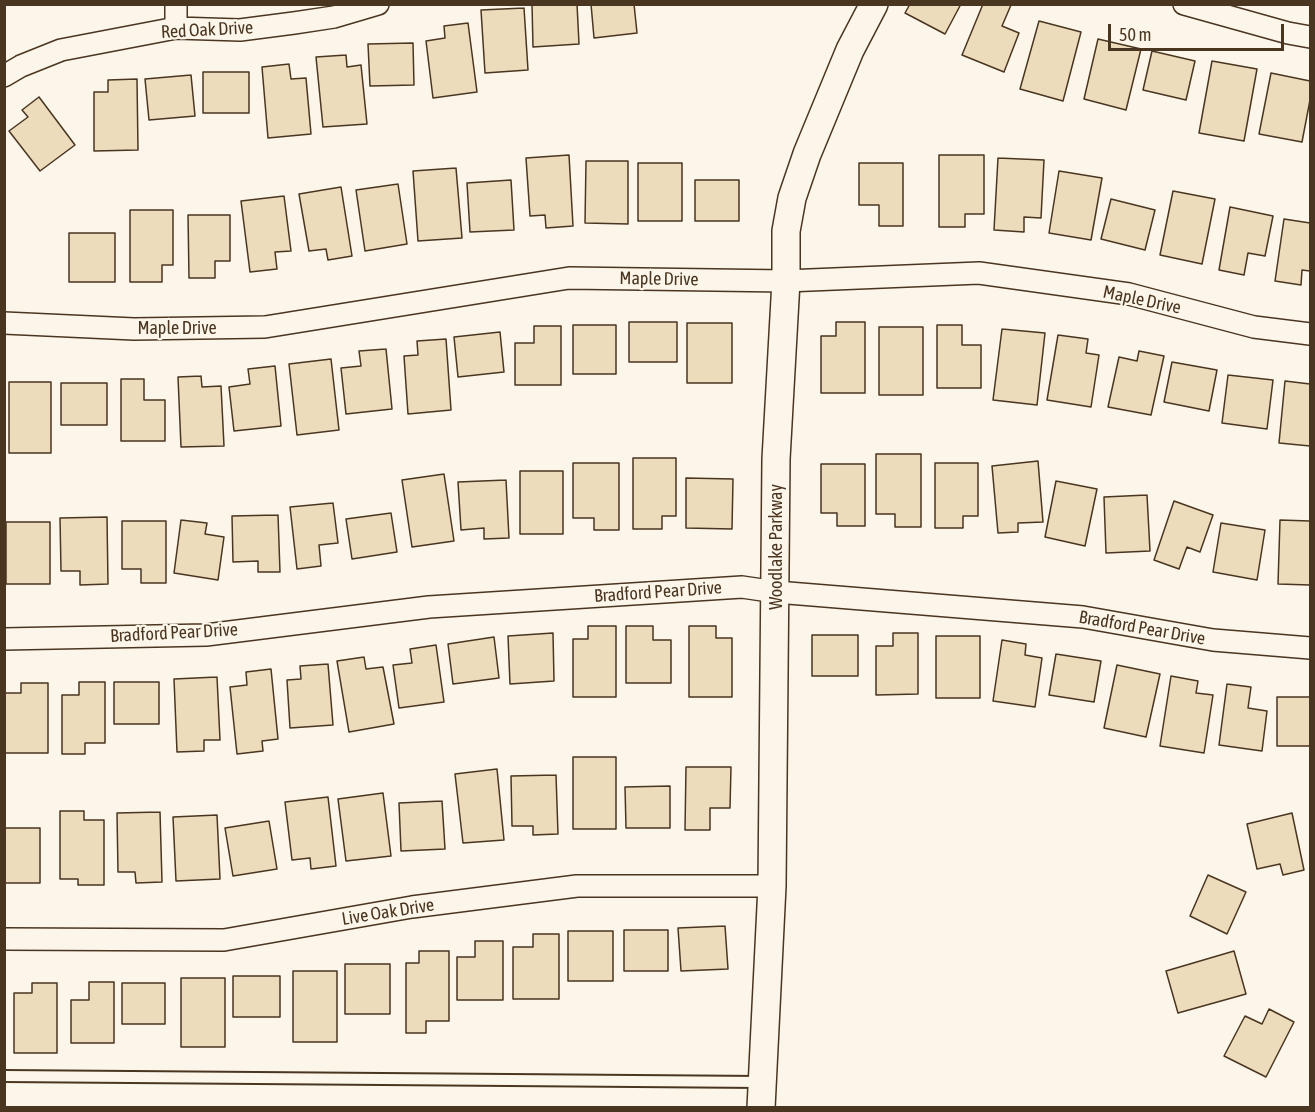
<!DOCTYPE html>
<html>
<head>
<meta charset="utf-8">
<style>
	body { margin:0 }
	#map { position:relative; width:1315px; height:1112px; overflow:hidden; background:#fbf6e9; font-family:"Asap Condensed",sans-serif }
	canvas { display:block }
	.frame { position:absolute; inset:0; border:6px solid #4a3520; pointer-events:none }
	.scale { position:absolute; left:1108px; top:24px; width:176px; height:27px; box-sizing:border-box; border:3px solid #4a3520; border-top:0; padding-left:8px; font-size:18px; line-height:21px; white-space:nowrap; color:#4a3520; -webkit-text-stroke:4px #fbf6e9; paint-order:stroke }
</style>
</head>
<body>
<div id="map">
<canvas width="1315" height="1112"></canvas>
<div class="frame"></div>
<div class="scale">50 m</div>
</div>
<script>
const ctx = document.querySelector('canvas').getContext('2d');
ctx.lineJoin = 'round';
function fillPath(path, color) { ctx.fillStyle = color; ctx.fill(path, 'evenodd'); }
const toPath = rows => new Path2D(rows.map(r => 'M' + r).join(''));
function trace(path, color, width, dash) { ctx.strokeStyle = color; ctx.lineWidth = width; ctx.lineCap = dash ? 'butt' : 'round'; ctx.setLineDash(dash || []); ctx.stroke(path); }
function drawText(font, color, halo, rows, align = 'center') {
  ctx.font = font + ' "Asap Condensed",sans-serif'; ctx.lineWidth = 4.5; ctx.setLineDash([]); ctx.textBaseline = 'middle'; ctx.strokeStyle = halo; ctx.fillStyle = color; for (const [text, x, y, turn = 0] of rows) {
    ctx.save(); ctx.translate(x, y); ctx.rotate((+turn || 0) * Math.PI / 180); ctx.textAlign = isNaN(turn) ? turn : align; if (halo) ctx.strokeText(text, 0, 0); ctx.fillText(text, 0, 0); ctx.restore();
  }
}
const building = toPath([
	[532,4,577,4,579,44,533,47,532,4],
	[591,4,634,4,637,33,594,38,591,4],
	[910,4,961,4,945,34,905,13,910,4],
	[983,4,1011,5,1002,26,1019,33,1004,72,962,55,983,4],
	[524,8,528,70,485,73,481,10,524,8],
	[1039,21,1081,32,1063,101,1020,89,1039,21],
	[468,23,477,92,433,98,426,41,445,38,444,26,468,23],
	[1098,39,1141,49,1126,110,1084,99,1098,39],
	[413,43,414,85,370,86,368,44,413,43],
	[1152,51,1195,61,1186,100,1143,90,1152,51],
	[346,55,347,67,361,65,367,124,323,127,316,57,346,55],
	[1212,61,1257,69,1244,141,1199,133,1212,61],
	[289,64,291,79,306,78,311,134,268,138,262,67,289,64],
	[203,72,249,72,249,113,203,113,203,72],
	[1271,73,1310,81,1310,100,1302,142,1259,134,1271,73],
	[191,75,195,116,149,120,145,79,191,75],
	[137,79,138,150,94,151,94,92,108,92,108,80,137,79],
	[39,97,75,145,40,171,9,131,28,117,22,110,39,97],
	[569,155,573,226,546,228,545,215,530,216,526,158,569,155],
	[939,155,984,155,984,214,965,214,965,227,939,227,939,155],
	[998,158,1044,160,1041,218,1024,217,1024,232,994,230,998,158],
	[586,161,628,161,628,224,585,223,586,161],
	[638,163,682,163,682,221,638,221,638,163],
	[859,163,903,163,903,226,879,226,879,205,859,205,859,163],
	[456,168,462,238,418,241,413,171,456,168],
	[1059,171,1102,178,1091,240,1049,233,1059,171],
	[511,180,514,230,470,232,467,183,511,180],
	[695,180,739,180,739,221,695,221,695,180],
	[398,184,407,244,365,251,356,190,398,184],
	[341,187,352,256,328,260,326,249,309,251,299,194,341,187],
	[1173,191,1215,199,1202,264,1160,255,1173,191],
	[284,196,291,251,275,252,277,269,250,272,241,201,284,196],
	[1111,199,1155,210,1145,250,1101,239,1111,199],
	[1230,207,1273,216,1265,256,1248,253,1244,275,1219,270,1230,207],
	[130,210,173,210,173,265,162,265,162,282,130,282,130,210],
	[188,215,230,215,230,261,215,261,215,278,189,278,188,215],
	[1284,219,1310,223,1310,271,1302,270,1301,285,1275,281,1284,219],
	[69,233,115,233,115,282,69,282,69,233],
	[629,322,677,322,677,362,629,362,629,322],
	[836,322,865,322,865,393,821,393,821,336,836,336,836,322],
	[687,323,732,323,732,383,687,383,687,323],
	[573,325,616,325,616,374,573,374,573,325],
	[937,325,962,325,962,345,981,345,981,388,937,388,937,325],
	[534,326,561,326,561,385,515,385,515,343,534,343,534,326],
	[879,327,923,327,923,395,879,395,879,327],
	[1002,329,1045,333,1037,405,993,400,1002,329],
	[500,332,504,372,458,377,454,337,500,332],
	[1058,335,1088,339,1086,353,1099,355,1091,407,1047,400,1058,335],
	[446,339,451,410,408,414,404,356,418,355,417,341,446,339],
	[386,349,392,409,346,414,341,368,361,366,359,351,386,349],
	[1139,351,1164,356,1151,415,1108,407,1119,357,1137,361,1139,351],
	[331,359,339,430,297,435,289,364,331,359],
	[1172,362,1217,370,1209,411,1164,402,1172,362],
	[275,366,281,426,234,431,229,387,250,384,248,369,275,366],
	[1228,375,1273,380,1267,429,1222,423,1228,375],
	[201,376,202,387,221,386,224,446,181,447,178,377,201,376],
	[121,379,144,379,144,400,165,400,165,441,121,441,121,379],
	[1285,381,1310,384,1310,446,1279,443,1285,381],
	[9,382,51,382,51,453,9,453,9,382],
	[61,383,107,383,107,425,61,425,61,383],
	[876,454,921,454,921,527,895,527,895,514,876,514,876,454],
	[633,458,676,458,676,516,662,516,662,529,633,529,633,458],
	[1038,461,1043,522,1018,523,1018,532,998,533,992,466,1038,461],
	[573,463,619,463,619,530,594,530,594,518,573,518,573,463],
	[935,463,978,463,978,516,963,516,963,528,935,528,935,463],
	[821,464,865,464,865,526,837,526,837,513,821,513,821,464],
	[520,471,563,471,563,534,520,534,520,471],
	[444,474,454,541,412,547,402,480,444,474],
	[686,478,733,479,732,529,686,528,686,478],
	[506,480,509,538,484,539,484,528,461,530,458,482,506,480],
	[1056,481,1097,489,1085,546,1045,537,1056,481],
	[1147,495,1150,551,1106,553,1104,497,1147,495],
	[1174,501,1213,515,1200,552,1187,547,1179,569,1154,560,1174,501],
	[333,503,338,543,319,545,321,566,297,569,290,507,333,503],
	[391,513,397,552,352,559,346,519,391,513],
	[278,515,280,572,258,572,258,561,233,562,232,516,278,515],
	[107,517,108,584,80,585,80,571,61,571,60,518,107,517],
	[181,520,207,523,205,534,224,537,218,580,174,573,181,520],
	[1280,520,1310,521,1310,585,1278,584,1280,520],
	[122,521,166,521,166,583,141,583,141,569,122,569,122,521],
	[6,522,50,522,50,584,6,584,6,522],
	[1221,523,1265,530,1257,580,1213,572,1221,523],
	[588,626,616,626,616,697,573,697,573,639,588,639,588,626],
	[626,626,653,626,653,640,671,640,671,683,626,683,626,626],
	[689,626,716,626,716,638,732,638,732,697,689,697,689,626],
	[553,633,554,681,510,684,508,636,553,633],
	[893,633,918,633,918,694,876,695,876,646,893,646,893,633],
	[812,635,858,635,858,676,812,676,812,635],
	[936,636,980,636,980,698,936,698,936,636],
	[494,637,499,678,453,684,448,644,494,637],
	[1002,640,1026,644,1025,655,1042,658,1035,707,993,701,1002,640],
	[436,645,444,702,399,708,393,665,412,663,410,649,436,645],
	[1056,654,1101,661,1094,702,1049,695,1056,654],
	[364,657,366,669,383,667,394,724,349,732,337,661,364,657],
	[328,664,333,725,290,728,287,680,301,679,300,666,328,664],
	[1117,665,1160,674,1146,737,1104,728,1117,665],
	[271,669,278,739,262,741,263,751,237,754,230,687,247,685,246,672,271,669],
	[1171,676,1198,681,1196,693,1213,695,1204,753,1160,746,1171,676],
	[217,677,220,740,204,740,204,751,177,752,174,679,217,677],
	[79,682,105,682,105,743,85,743,85,754,62,754,62,695,79,695,79,682],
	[114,682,159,682,159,724,114,724,114,682],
	[21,683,48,683,48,753,4,753,4,693,21,693,21,683],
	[1227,684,1251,687,1248,708,1267,711,1262,751,1219,745,1227,684],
	[1277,697,1310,697,1310,746,1277,746,1277,697],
	[573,757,616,757,616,829,573,829,573,757],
	[686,767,731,767,730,808,710,808,710,830,685,830,686,767],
	[497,769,504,840,463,843,455,774,497,769],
	[556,775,558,834,533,835,533,826,512,826,511,776,556,775],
	[670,786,670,828,626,828,625,787,670,786],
	[383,793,391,856,346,861,338,799,383,793],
	[328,797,336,866,311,869,310,858,292,860,285,802,328,797],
	[442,801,445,849,401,851,399,803,442,801],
	[60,811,84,811,84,820,104,820,104,885,78,885,78,879,60,879,60,811],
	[160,812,162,882,136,883,135,872,118,872,117,813,160,812],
	[1292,813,1304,870,1283,875,1280,864,1257,869,1247,824,1292,813],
	[217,815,220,879,176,881,173,817,217,815],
	[269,821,277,869,233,876,225,828,269,821],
	[4,828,40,828,40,883,4,883,4,828],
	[1208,875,1246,892,1227,934,1190,916,1208,875],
	[725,926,728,969,681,971,678,928,725,926],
	[624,930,668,930,668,971,624,971,624,930],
	[568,931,613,931,613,981,568,981,568,931],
	[533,934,559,934,559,999,513,999,513,947,533,947,533,934],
	[475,941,503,941,503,1000,457,1000,457,957,475,957,475,941],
	[419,951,449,951,449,1021,426,1021,426,1033,406,1033,406,963,419,963,419,951],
	[1234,951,1246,994,1178,1013,1166,971,1234,951],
	[345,964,390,964,390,1014,345,1014,345,964],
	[293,971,337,971,337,1042,293,1042,293,971],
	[233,976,280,976,280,1017,233,1017,233,976],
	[181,978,225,978,225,1047,181,1047,181,978],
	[89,982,114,982,114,1043,71,1043,71,1000,89,1000,89,982],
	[32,983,57,983,57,1053,14,1053,14,993,32,993,32,983],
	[122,983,165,983,165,1024,122,1024,122,983],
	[1269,1009,1294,1022,1266,1077,1224,1056,1245,1016,1262,1024,1269,1009]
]);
const service = toPath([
	[4,1076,761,1082]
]);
const minor = toPath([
	[176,4,176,28],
	[1184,4,1288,33,1310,37],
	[4,76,21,66,61,50,176,28,240,30,294,23,334,17,378,4],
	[4,323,134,329,265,327,569,278,786,281,979,273,1129,294,1254,327,1310,334],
	[4,639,206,635,429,607,742,587,776,592,1083,617,1213,640,1310,648],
	[4,939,224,940,412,907,577,886,772,886]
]);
const tertiary = toPath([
	[761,1108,772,886,776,459,786,281,786,231,792,198,807,154,850,50,874,4]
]);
const streetNames = [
	["Red Oak Drive",207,30,-3],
	["Maple Drive",659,279,1],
	["Maple Drive",1142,300,12],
	["Maple Drive",177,328],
	["Woodlake Parkway",776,547,-90],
	["Bradford Pear Drive",658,592,-4],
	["Bradford Pear Drive",1142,628,10],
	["Bradford Pear Drive",174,633,-3],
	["Live Oak Drive",388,912,-9]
];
fillPath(building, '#ecdcbc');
trace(building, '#4a3520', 1.5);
trace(service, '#4a3520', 14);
trace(minor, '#4a3520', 24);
trace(tertiary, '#4a3520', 30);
trace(service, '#fbf6e9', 10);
trace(minor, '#fbf6e9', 21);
trace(tertiary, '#fbf6e9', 27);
drawText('18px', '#4a3520', '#fbf6e9', streetNames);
</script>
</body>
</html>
